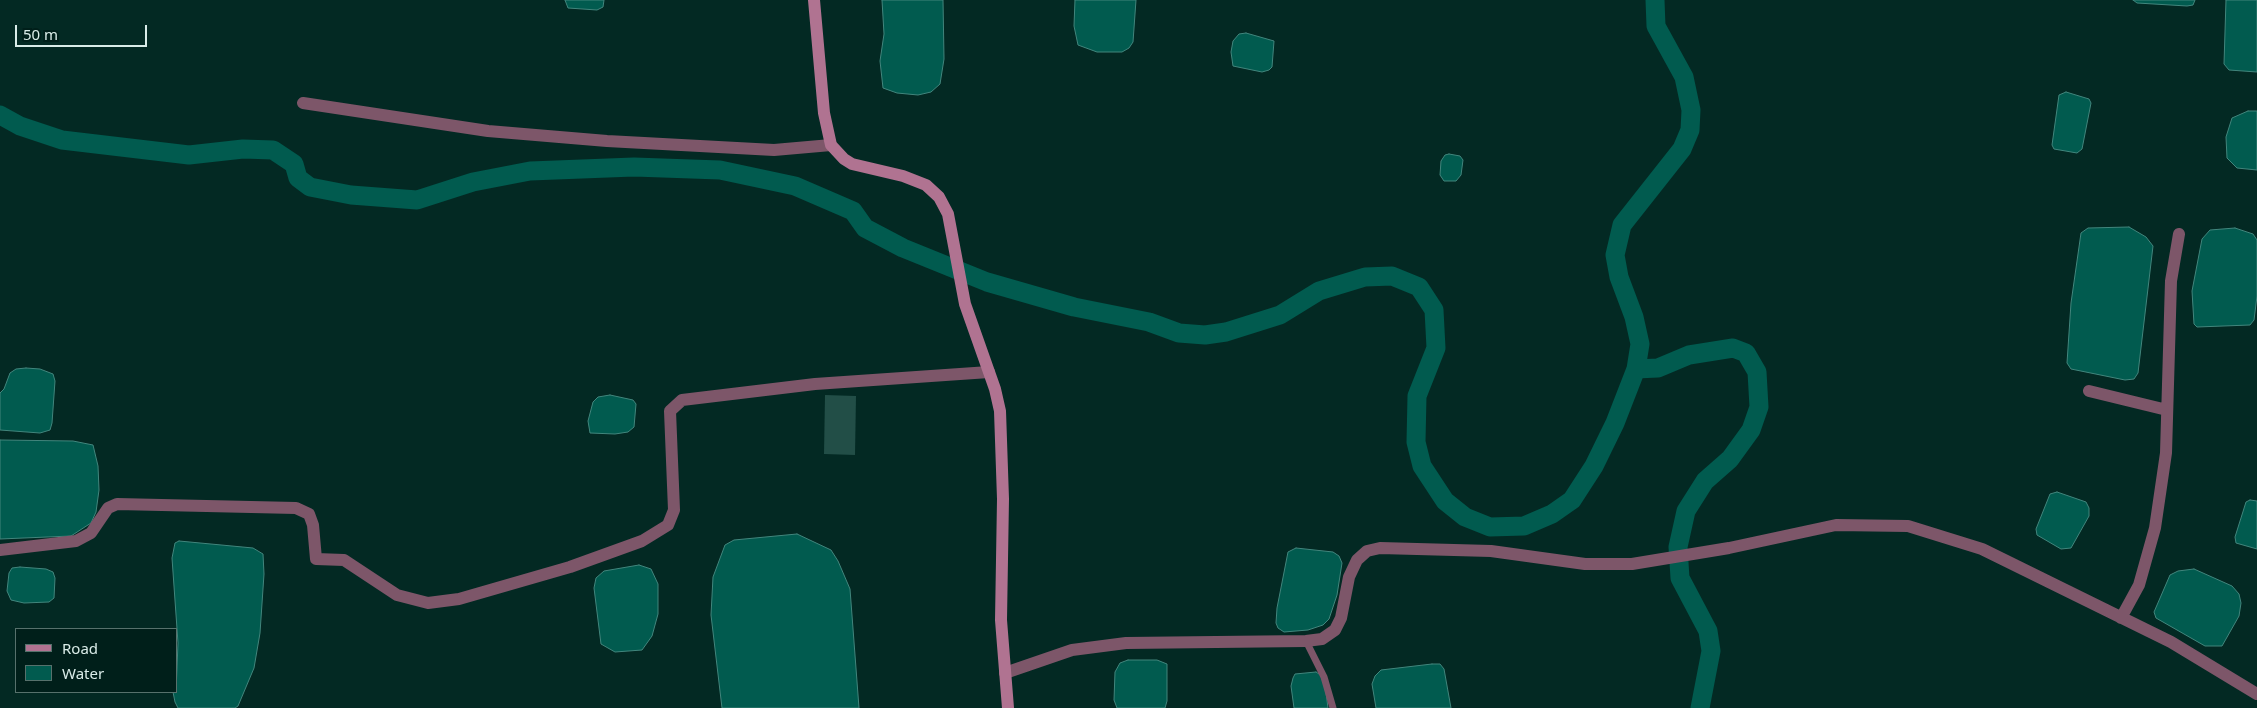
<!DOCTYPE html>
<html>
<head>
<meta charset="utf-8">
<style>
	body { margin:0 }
	#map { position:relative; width:2257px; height:708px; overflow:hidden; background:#032923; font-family:"Noto Sans",sans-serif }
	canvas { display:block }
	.legend { position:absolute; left:15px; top:628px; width:162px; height:65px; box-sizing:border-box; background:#001f1a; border:1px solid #57716c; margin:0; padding:6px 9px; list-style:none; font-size:15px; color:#d9ece8 }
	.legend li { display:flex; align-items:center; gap:10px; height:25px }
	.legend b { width:25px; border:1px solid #57716c }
	.scale { position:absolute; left:15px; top:25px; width:132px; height:22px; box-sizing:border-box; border:2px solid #d9ece8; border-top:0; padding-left:6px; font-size:15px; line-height:18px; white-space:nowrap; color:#d9ece8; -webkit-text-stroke:4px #001f1a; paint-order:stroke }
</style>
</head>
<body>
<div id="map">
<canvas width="2257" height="708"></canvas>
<ul class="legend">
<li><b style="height:6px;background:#b07391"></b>Road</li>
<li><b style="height:14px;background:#015b4f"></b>Water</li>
</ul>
<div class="scale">50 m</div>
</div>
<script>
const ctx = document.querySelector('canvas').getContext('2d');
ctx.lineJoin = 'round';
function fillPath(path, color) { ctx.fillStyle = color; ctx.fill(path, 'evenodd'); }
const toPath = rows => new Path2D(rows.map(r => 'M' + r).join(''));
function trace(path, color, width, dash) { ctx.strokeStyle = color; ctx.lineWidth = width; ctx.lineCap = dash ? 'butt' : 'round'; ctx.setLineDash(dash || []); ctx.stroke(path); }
const water = toPath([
	[565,0,604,0,603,7,597,10,568,8,565,0],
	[882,0,943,0,944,59,940,84,931,92,918,95,897,93,883,88,880,61,884,34,882,0],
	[1075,0,1136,0,1133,42,1129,48,1122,52,1097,52,1078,45,1074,26,1075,0],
	[2133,0,2195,0,2193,5,2187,6,2137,3,2133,0],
	[2226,0,2257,0,2257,72,2229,70,2224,64,2226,0],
	[1246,33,1274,41,1272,67,1269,70,1262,72,1233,66,1231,52,1233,41,1239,34,1246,33],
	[2066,92,2089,99,2091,103,2082,149,2077,153,2054,149,2052,145,2059,95,2066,92],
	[2248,111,2257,111,2257,170,2237,168,2227,158,2226,137,2232,118,2248,111],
	[1449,154,1460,156,1463,160,1461,175,1456,181,1444,181,1440,175,1441,161,1445,155,1449,154],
	[2129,227,2146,237,2153,246,2138,373,2134,379,2125,380,2071,369,2067,363,2071,303,2081,233,2088,228,2129,227],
	[2235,228,2253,234,2257,240,2257,296,2254,320,2250,325,2197,327,2194,324,2192,291,2202,239,2210,230,2235,228],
	[26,368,40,369,53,374,55,381,52,423,50,430,40,433,0,430,0,393,4,389,10,373,16,369,26,368],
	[610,395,633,400,636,404,634,427,628,432,615,434,590,433,588,421,593,402,598,397,610,395],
	[0,440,73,441,93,445,98,466,99,490,96,512,91,523,71,536,0,539,0,440],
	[2057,492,2086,502,2089,508,2089,516,2071,548,2061,549,2037,535,2036,529,2050,494,2057,492],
	[2250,500,2257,501,2257,549,2236,543,2235,537,2246,502,2250,500],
	[797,534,831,550,838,561,850,589,859,708,722,708,711,615,713,577,725,545,734,540,797,534],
	[179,541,253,548,263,554,264,574,260,633,254,668,238,706,235,708,178,708,175,702,173,692,176,692,178,643,172,558,175,543,179,541],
	[1296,548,1333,552,1339,556,1342,563,1337,595,1329,619,1323,625,1308,630,1284,632,1278,628,1276,623,1277,608,1288,552,1296,548],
	[639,565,651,569,658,584,658,614,652,636,642,650,615,652,601,644,594,588,596,578,604,571,639,565],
	[20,567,46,569,53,572,55,578,54,598,49,602,24,603,11,600,7,591,9,573,12,568,20,567],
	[2194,569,2232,586,2239,594,2241,603,2239,616,2222,646,2205,646,2156,618,2154,612,2170,575,2178,571,2194,569],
	[1128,660,1157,660,1167,664,1167,701,1165,708,1117,708,1114,700,1115,672,1120,663,1128,660],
	[1432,664,1440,664,1444,669,1451,708,1376,708,1372,684,1375,676,1381,670,1432,664],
	[1316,672,1322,676,1325,685,1328,708,1294,708,1291,686,1293,678,1295,674,1316,672]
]);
const canal = toPath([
	[0,115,20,126,62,140,189,155,243,149,273,150,294,164,298,178,310,187,351,195,417,200,473,182,530,171,634,167,720,170,795,186,853,211,865,228,903,248,987,282,1074,307,1149,322,1179,333,1205,335,1226,332,1280,315,1319,291,1365,277,1392,276,1419,287,1434,310,1436,348,1417,396,1416,442,1422,466,1445,501,1465,517,1490,527,1524,526,1552,514,1572,500,1594,466,1615,423,1636,369,1640,344,1634,317,1619,277,1615,255,1622,225,1682,149,1690,130,1691,110,1684,77,1656,26,1655,0],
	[1636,369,1658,368,1689,355,1733,348,1746,353,1757,372,1759,407,1751,430,1730,459,1705,481,1686,511,1678,547,1680,578,1708,631,1711,651,1700,708]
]);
const building = toPath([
	[825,395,856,396,855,455,824,454]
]);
const lane = toPath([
	[1306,641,1324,677,1333,708]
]);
const street = toPath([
	[303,103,488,131,607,141,774,150,831,145],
	[2089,391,2167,410],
	[0,550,76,541,91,533,108,508,117,504,296,508,309,514,313,525,316,559,344,560,397,595,428,603,459,599,570,567,642,541,668,525,674,510,670,411,682,400,815,384,989,372],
	[2121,618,2139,585,2155,528,2166,453,2171,281,2179,234],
	[1005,673,1072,650,1126,643,1306,641,1322,639,1335,630,1341,618,1349,577,1357,560,1367,551,1380,548,1491,551,1585,564,1632,564,1729,548,1836,525,1908,526,1982,549,2171,642,2257,694]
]);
const secondary = toPath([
	[814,0,824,113,831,145,844,159,852,164,903,176,926,185,939,197,948,214,965,304,995,389,1000,411,1003,499,1001,620,1008,708]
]);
fillPath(water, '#015b4f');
trace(water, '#42867d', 1);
trace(canal, '#015b4f', 19);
fillPath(building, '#224e47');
trace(lane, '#7d5669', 7);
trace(street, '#7d5669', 12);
trace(secondary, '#b07391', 12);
</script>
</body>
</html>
